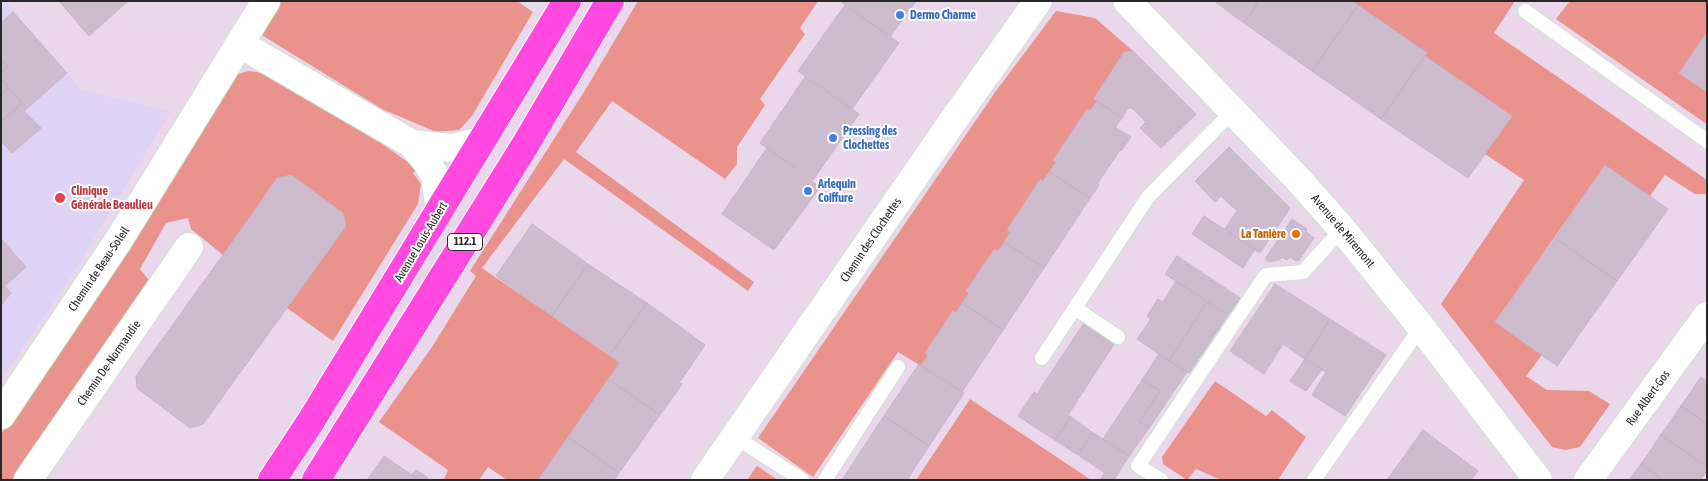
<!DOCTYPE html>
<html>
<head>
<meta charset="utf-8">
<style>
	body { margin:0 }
	#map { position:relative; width:1708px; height:481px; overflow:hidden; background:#ebd7ec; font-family:"Asap Condensed",sans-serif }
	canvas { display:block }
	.frame { position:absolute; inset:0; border:2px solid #272727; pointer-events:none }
</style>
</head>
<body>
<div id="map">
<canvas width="1708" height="481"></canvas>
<div class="frame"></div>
</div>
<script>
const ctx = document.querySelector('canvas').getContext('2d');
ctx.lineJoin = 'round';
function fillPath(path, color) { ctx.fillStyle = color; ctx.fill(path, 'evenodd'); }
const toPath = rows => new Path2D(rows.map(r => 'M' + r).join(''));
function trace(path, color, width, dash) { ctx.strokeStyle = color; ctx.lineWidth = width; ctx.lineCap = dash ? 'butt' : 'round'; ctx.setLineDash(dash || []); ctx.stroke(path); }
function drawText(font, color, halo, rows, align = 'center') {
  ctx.font = font + ' "Asap Condensed",sans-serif'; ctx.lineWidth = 4; ctx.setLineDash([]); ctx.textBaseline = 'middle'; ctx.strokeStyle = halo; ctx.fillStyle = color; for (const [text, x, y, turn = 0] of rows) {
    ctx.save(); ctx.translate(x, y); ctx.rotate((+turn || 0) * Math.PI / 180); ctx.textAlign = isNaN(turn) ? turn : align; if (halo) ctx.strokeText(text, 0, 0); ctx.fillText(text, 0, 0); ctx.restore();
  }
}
const medical = toPath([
	[1,1,5,1,81,90,171,111,66,285,1,379]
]);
const green = toPath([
	[280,1,517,1,533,12,472,116,459,130,436,132,382,109,260,34],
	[638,1,818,1,800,28,805,34,760,99,765,105,737,147,737,164,725,179,612,101,576,152,754,282,748,291,564,159,482,268,620,363,538,480,507,480,488,467,479,480,445,480,444,479,448,470,379,422,432,347,476,276,470,271,587,87],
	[1352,1,1515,1,1494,33,1707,180,1707,194,1695,194,1665,175,1650,196,1605,165,1495,322,1542,355,1526,376,1547,390,1589,391,1610,404,1580,447,1566,450,1552,447,1441,304,1524,180,1485,154,1511,116,1425,56,1427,53],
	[1570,1,1707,1,1707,32,1679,73,1707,92,1707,121,1705,123,1556,19],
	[1056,11,1095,18,1133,51,1124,52,1094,98,1097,101,1090,111,1087,109,1054,160,1056,162,1043,181,1040,180,1007,230,1010,232,1004,242,998,251,994,250,966,291,969,293,956,313,953,311,925,353,928,355,921,366,898,352,813,477,758,438,996,91],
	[248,71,265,73,376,139,417,169,413,173,421,184,418,204,333,341,287,308,346,226,343,213,291,175,277,178,223,255,191,229,188,218,166,223,140,269,151,283,12,480,1,480,1,434,126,252,233,76],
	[1215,381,1266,416,1272,410,1306,437,1278,480,1221,480,1196,469,1187,480,1163,464,1162,457],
	[970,399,1091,480,916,480],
	[757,466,778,480,747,480]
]);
const building = toPath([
	[59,1,128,1,89,36,59,1],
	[840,1,916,1,890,37,840,1],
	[1214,1,1259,1,1244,23,1214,1],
	[1259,1,1352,1,1358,5,1312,71,1244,23,1259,1],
	[845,5,899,43,852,109,798,71,845,5],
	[1358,5,1427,53,1381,119,1312,71,1358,5],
	[13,12,67,73,24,111,41,128,12,153,1,141,1,122,22,103,1,79,1,73,8,67,1,59,1,23,13,12],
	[1707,32,1707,92,1679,73,1707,32],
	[1133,51,1196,114,1161,148,1140,128,1146,122,1132,108,1128,108,1122,118,1094,99,1124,52,1133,51],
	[1425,56,1512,116,1468,178,1381,119,1425,56],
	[1,59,8,67,1,73,1,59],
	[805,77,859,114,813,180,760,143,805,77],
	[1,79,9,88,1,95,1,79],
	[9,88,22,103,1,122,1,95,9,88],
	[1097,101,1122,118,1115,127,1131,137,1121,151,1120,150,1097,184,1099,185,1090,198,1050,172,1056,162,1053,160,1087,109,1090,111,1097,101],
	[1229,147,1290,208,1260,253,1225,229,1237,211,1221,196,1215,202,1195,181,1229,147],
	[767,148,820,187,774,250,722,214,767,148],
	[1605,165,1668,209,1617,281,1555,238,1605,165],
	[1050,172,1090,198,1044,268,1004,242,1010,232,1007,230,1040,179,1043,181,1050,172],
	[291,175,343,213,346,226,203,424,190,428,137,388,136,376,278,178,291,175],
	[1204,216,1255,249,1243,268,1192,234,1204,216],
	[1292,219,1307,229,1306,232,1314,238,1299,260,1296,261,1290,257,1287,260,1282,257,1279,260,1269,262,1265,259,1292,219],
	[532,224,588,264,552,316,496,276,532,224],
	[1555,238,1617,281,1557,366,1495,322,1555,238],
	[1,239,26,267,1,289,1,239],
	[1004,242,1044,268,1003,330,962,303,969,293,966,291,994,249,998,251,1004,242],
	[1177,256,1240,298,1228,315,1165,274,1177,256],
	[588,264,647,303,610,355,552,316,588,264],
	[1176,281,1207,302,1169,361,1137,339,1151,319,1147,316,1158,299,1163,302,1176,281],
	[1275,284,1330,319,1305,359,1283,344,1264,374,1230,351,1275,284],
	[4,286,11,293,1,305,1,289,4,286],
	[1207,302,1228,315,1189,373,1169,361,1207,302],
	[647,303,705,345,679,383,682,384,660,415,608,379,620,363,610,355,647,303],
	[962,303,1003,330,962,392,921,366,928,355,925,353,953,311,956,313,962,303],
	[1330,319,1386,355,1345,416,1312,395,1326,372,1305,359,1330,319],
	[1084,323,1114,344,1068,415,1071,417,1055,440,1018,416,1034,392,1037,394,1084,323],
	[1159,354,1187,372,1149,428,1139,422,1160,391,1142,380,1159,354],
	[1305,359,1322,369,1306,391,1290,381,1305,359],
	[919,364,964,393,929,446,884,416,919,364],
	[1701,377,1707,381,1707,424,1681,406,1701,377],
	[608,379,660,415,619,473,568,437,608,379],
	[1142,380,1160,391,1139,422,1149,428,1129,456,1103,439,1142,380],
	[1681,406,1707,424,1707,467,1661,435,1681,406],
	[884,416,929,446,907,480,842,480,884,416],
	[1071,417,1092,432,1078,455,1055,440,1071,417],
	[1423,430,1478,471,1471,480,1387,480,1423,430],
	[1092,432,1129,456,1114,480,1100,480,1105,473,1078,455,1092,432],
	[1661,435,1707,467,1707,471,1700,480,1663,480,1641,464,1661,435],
	[568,437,619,473,614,480,538,480,568,437],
	[384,456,412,475,418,480,367,480,384,456],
	[1641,464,1663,480,1629,480,1641,464],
	[416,470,428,478,427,480,418,480,412,475,416,470]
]);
const lane = toPath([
	[1525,11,1707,141],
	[1075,308,1118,337],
	[1042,358,1148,197,1233,111],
	[735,437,802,480],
	[825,480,898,367],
	[1161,480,1138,466,1266,275,1303,272,1342,229],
	[1314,480,1421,327]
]);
const street = toPath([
	[240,44,412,144,427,162,435,176,440,210],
	[412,144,452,148,481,141],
	[1,415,118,241,266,1],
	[28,480,189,247],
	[705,480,950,125,1038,1],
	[1588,480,1707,316]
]);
const secondary = toPath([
	[1127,1,1296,177,1342,229,1421,327,1538,480]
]);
const primary = toPath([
	[272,480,311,421,567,1],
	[316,480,524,147,610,1]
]);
const markers = [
	[900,15,5,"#3f7fe0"],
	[833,138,5,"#3f7fe0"],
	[808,191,5,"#3f7fe0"],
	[60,198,6,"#e0444e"],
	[1296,234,5,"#e8710a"]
];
const shields = [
	[465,242,35]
];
const shieldNames = [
	["112.1",465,242]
];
const shopNames = [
	["Dermo Charme",910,15],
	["Pressing des",843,131],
	["Clochettes",843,145],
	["Arlequin",818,184],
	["Coiffure",818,198]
];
const healthNames = [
	["Clinique",71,191],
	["Générale Beaulieu",71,205]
];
const streetNames = [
	["Avenue de Miremont",1343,231,50],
	["Chemin des Clochettes",871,240,-56],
	["Avenue Louis-Aubert",421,242,-59],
	["Chemin de Beau-Soleil",99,269,-56],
	["Chemin De-Normandie",109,363,-55],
	["Rue Albert-Gos",1648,398,-54]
];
const foodNames = [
	["La Tanière",1286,234]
];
fillPath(medical, '#ded2f5');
fillPath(green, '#ea928c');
fillPath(building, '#cdbccd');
trace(building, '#c7b1c6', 1);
trace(lane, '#cce3d1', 16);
trace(street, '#cce3d1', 30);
trace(secondary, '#cce3d1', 30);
trace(primary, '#fff', 30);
trace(lane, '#fff', 14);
trace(street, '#fff', 28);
trace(secondary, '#fff', 28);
trace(primary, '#ff49e1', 28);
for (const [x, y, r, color] of markers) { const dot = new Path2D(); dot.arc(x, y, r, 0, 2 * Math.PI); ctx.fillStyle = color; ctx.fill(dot); trace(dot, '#fff', 2); }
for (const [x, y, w] of shields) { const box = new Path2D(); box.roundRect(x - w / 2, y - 8.5, w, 17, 4); ctx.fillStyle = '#fff'; ctx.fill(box); trace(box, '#272727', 1); }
drawText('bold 11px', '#272727', null, shieldNames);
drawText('bold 12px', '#366cbe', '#fff', shopNames, 'left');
drawText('bold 12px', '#be3a42', '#fff', healthNames, 'left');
drawText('12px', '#272727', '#fff', streetNames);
drawText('bold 12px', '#c56008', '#fff', foodNames, 'right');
</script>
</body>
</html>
